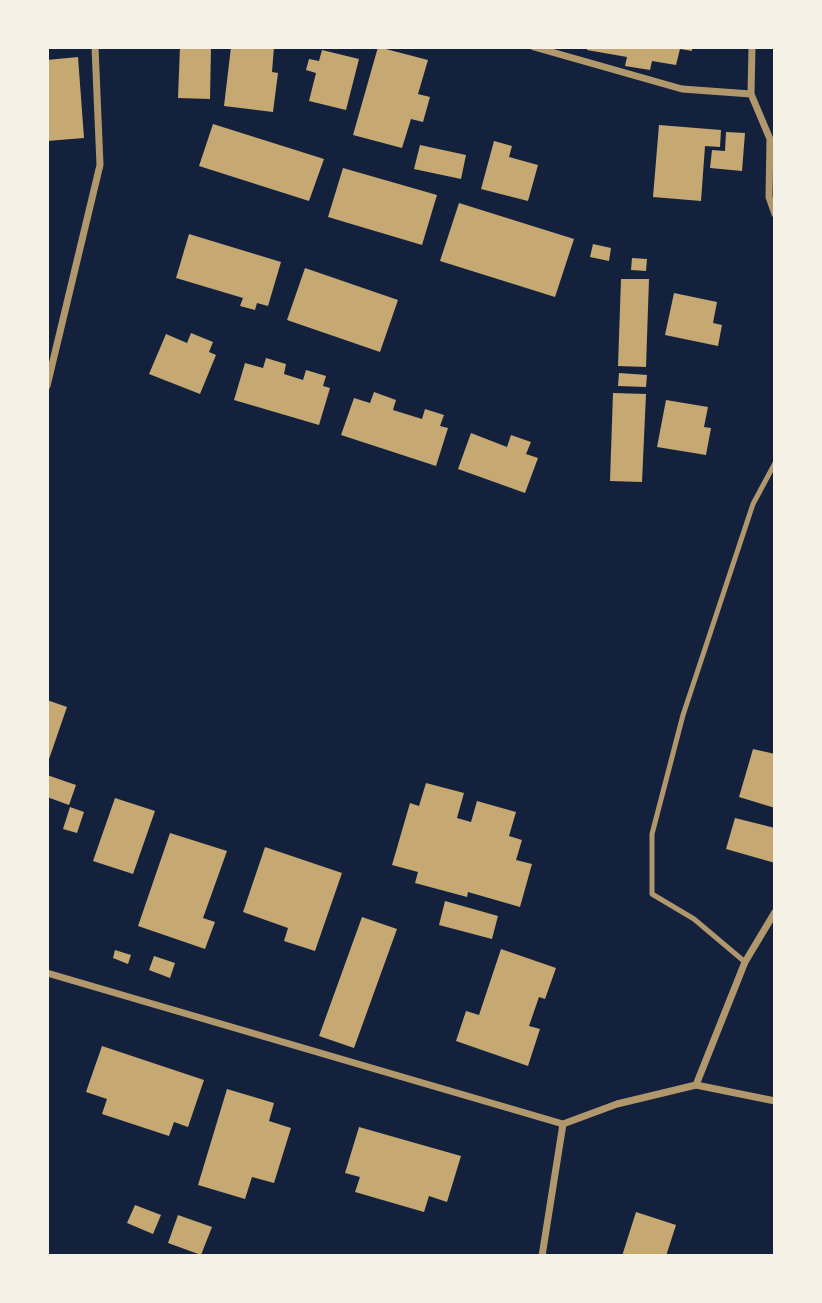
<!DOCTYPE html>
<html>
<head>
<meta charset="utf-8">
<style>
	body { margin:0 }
	#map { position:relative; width:822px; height:1303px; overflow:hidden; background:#14213d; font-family:"Nunito Sans",sans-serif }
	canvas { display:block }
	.frame { position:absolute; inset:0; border:49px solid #f6f1e7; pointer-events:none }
</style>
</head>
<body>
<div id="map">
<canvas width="822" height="1303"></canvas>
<div class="frame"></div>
</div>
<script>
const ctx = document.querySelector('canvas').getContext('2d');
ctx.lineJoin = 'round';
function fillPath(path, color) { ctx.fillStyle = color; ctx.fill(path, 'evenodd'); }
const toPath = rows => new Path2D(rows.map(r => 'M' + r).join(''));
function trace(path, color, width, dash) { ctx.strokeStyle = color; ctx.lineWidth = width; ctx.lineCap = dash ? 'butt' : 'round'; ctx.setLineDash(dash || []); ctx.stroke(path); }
const building = toPath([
	[180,47,211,47,210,99,178,98],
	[231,47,274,47,272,72,278,73,273,112,224,106],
	[378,47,428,60,418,94,430,97,423,122,411,119,402,148,353,135],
	[587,47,692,47,692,51,680,49,676,65,652,61,650,70,625,66,627,57,587,50],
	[322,50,359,59,346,110,309,101,316,73,306,70,309,59,319,61],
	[78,57,84,138,47,141,47,60],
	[213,124,324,159,309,201,199,166],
	[659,125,721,130,720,147,705,146,701,201,653,197],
	[726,132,745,133,742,171,710,168,712,150,725,151],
	[494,141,512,146,509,157,538,165,528,201,481,189],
	[420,145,466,155,461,179,414,169],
	[343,168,437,195,422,245,328,217],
	[459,203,574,239,555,297,440,261],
	[189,234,281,262,268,306,257,303,255,310,240,306,243,298,176,278],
	[593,244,611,248,609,261,590,257],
	[632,258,647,259,646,271,631,270],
	[305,268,398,300,380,352,287,320],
	[621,279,649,279,646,367,618,366],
	[674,293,717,302,713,323,722,325,718,346,665,335],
	[191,333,213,342,209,352,216,355,200,394,149,374,166,334,187,343],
	[266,358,286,364,284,374,303,380,306,370,326,376,323,386,330,388,319,425,234,400,245,363,263,368],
	[619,373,647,375,646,387,618,386],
	[374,392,396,400,393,410,422,419,425,409,444,415,440,426,448,428,436,466,341,435,354,398,370,403],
	[613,393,646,394,642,482,610,481],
	[666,400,708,407,704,427,711,428,706,455,657,447],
	[471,433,507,447,511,435,531,442,526,454,538,458,525,493,458,469],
	[47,700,67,707,48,762,47,762],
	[753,749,775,754,775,808,739,797],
	[47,775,76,785,69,805,47,797],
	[426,783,464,793,457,818,471,822,477,801,516,812,509,836,522,840,516,860,532,864,520,907,468,892,467,897,415,883,418,872,392,865,410,803,419,806],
	[115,798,155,811,133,874,93,861],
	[70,807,84,812,77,833,63,829],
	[735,818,775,828,775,863,726,849],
	[170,833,227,851,203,918,215,922,205,949,138,926],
	[265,847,342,873,315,951,284,941,288,928,243,912],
	[445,901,498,916,492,939,439,925],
	[362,917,397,929,354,1048,319,1036],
	[501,949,556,968,545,999,539,997,529,1026,540,1029,528,1066,456,1041,466,1011,479,1015],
	[115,950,131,955,128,964,113,958],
	[154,956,175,963,170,978,149,970],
	[102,1046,204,1080,188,1127,174,1122,169,1136,102,1114,107,1099,86,1092],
	[227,1089,274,1103,269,1121,291,1128,274,1183,252,1177,245,1199,198,1185],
	[359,1127,461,1156,447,1202,429,1196,424,1212,355,1192,360,1177,345,1173],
	[135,1205,161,1215,153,1234,127,1223],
	[636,1212,676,1225,666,1256,622,1256],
	[178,1215,212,1227,201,1255,168,1243]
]);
const service = toPath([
	[745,962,694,919,652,894,652,834,683,715,753,504,775,463]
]);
const minor = toPath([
	[534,47,682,89,751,94],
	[752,47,751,94,770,139,769,197,775,214],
	[47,386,100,165,95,47],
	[47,973,563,1124],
	[696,1085,745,962,775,912],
	[542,1256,563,1124,617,1104,696,1085,775,1101]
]);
fillPath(building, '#c6a872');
trace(service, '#b1986c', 5);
trace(minor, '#b1986c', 7);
</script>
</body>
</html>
